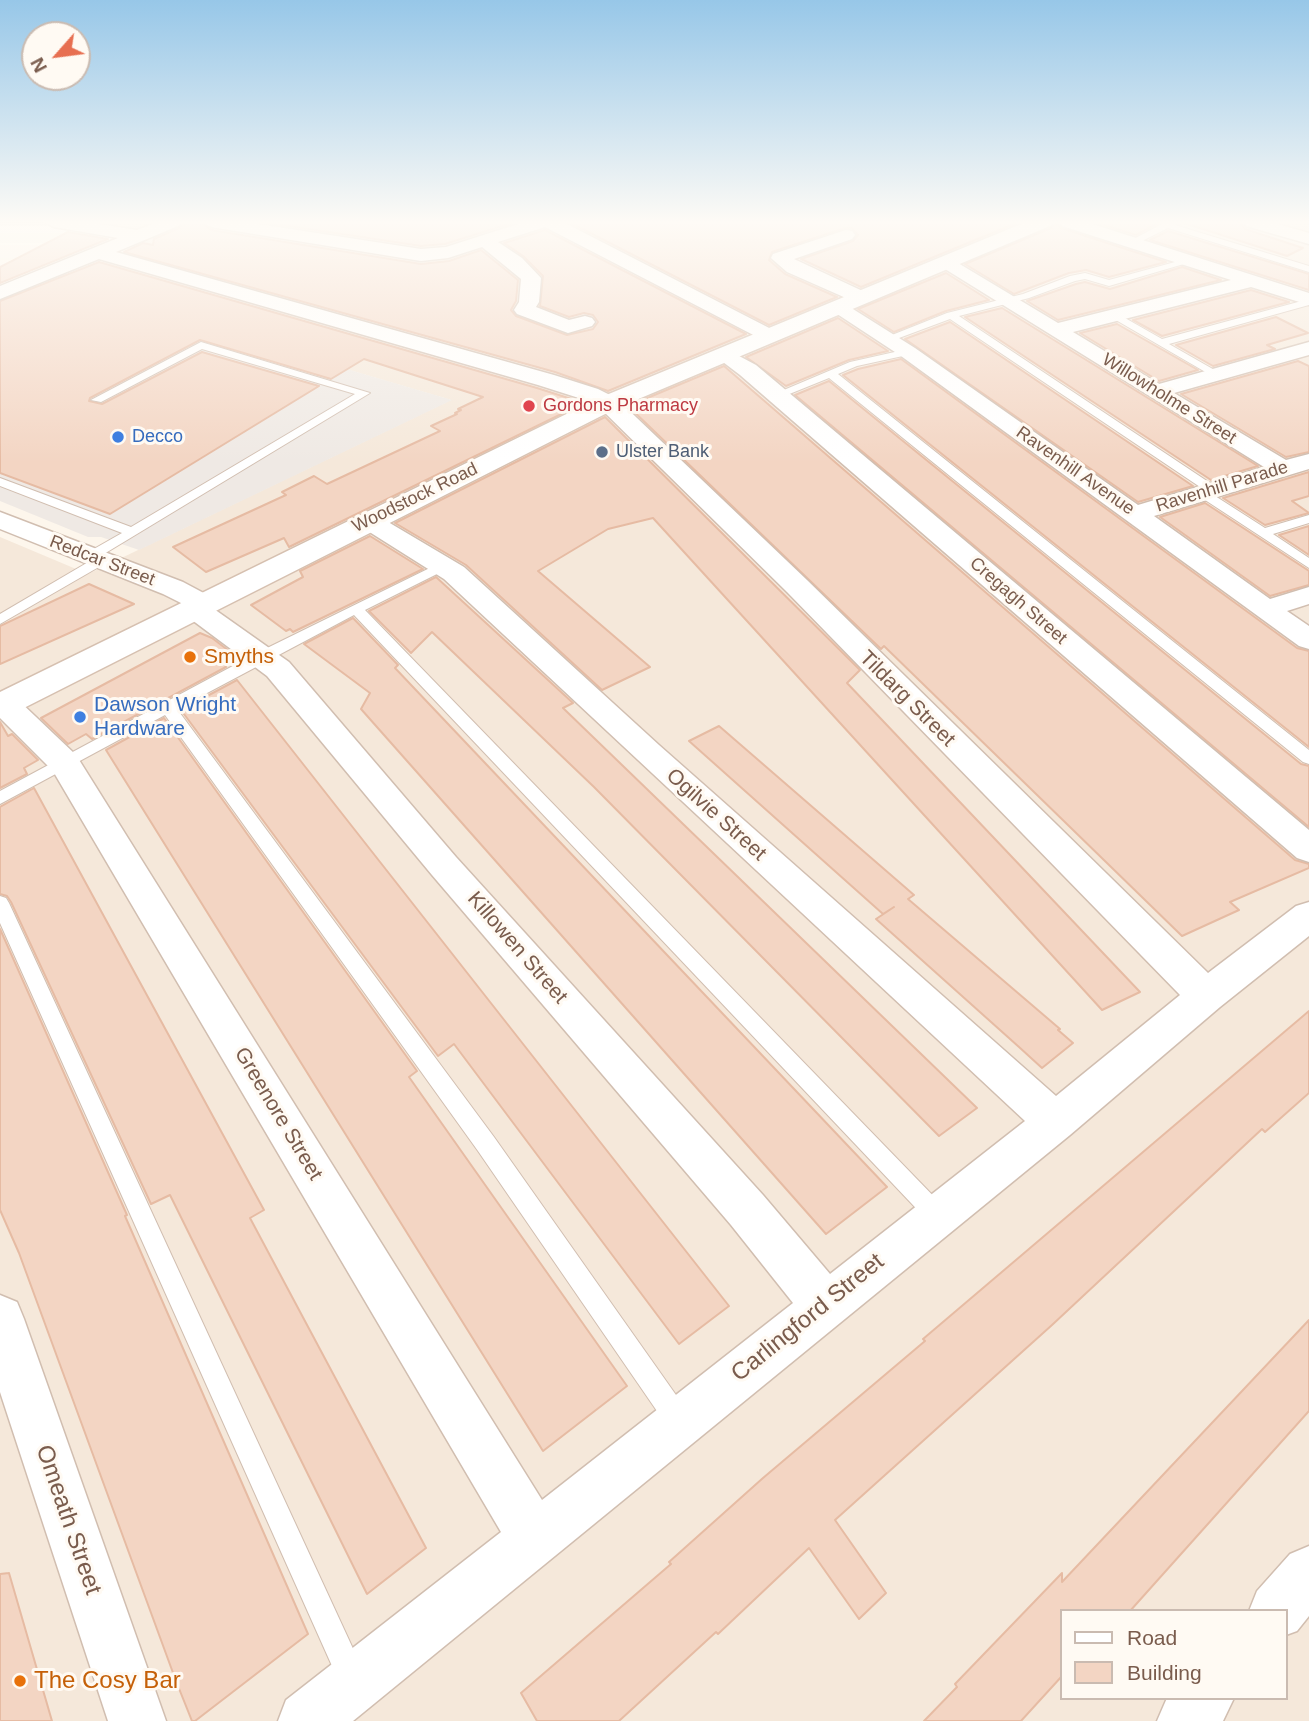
<!DOCTYPE html>
<html>
<head>
<meta charset="utf-8">
<style>
	body { margin:0 }
	#map { position:relative; width:1309px; height:1721px; overflow:hidden; background:#fdf6ec; font-family:Helvetica,sans-serif }
	canvas { display:block }
	.legend { position:absolute; left:1060px; top:1609px; width:228px; height:91px; box-sizing:border-box; background:#fffaf3; border:2px solid #cabbb1; margin:0; padding:9px 12px; list-style:none; font-size:21px; color:#7a5c4d }
	.legend li { display:flex; align-items:center; gap:14px; height:35px }
	.legend b { width:35px; border:2px solid #cabbb1 }
	.north { position:absolute; left:21px; top:21px; width:70px; height:70px; box-sizing:border-box; background:#fffaf3; border:2px solid #cabbb1; border-radius:50%; rotate:242deg; font-size:19px; font-weight:700; line-height:28px; text-align:center; color:#7a5c4d }
	.north::after { content:''; display:block; margin:auto; width:24px; height:32px; background:#e76f51; clip-path:polygon(50% 0,100% 100%,50% 72%,0 100%) }
</style>
</head>
<body>
<div id="map">
<canvas width="1309" height="1721"></canvas>
<ul class="legend">
<li><b style="height:9px;background:#fff"></b>Road</li>
<li><b style="height:19px;background:#f3d5c3"></b>Building</li>
</ul>
<div class="north">N</div>
</div>
<script>
const ctx = document.querySelector('canvas').getContext('2d');
ctx.lineJoin = 'round';
function fillPath(path, color) { ctx.fillStyle = color; ctx.fill(path, 'evenodd'); }
const toPath = rows => new Path2D(rows.map(r => 'M' + r).join(''));
function trace(path, color, width, dash) { ctx.strokeStyle = color; ctx.lineWidth = width; ctx.lineCap = dash ? 'butt' : 'round'; ctx.setLineDash(dash || []); ctx.stroke(path); }
function drawText(font, color, halo, rows, align = 'center') {
  ctx.font = font + ' Helvetica,sans-serif'; ctx.lineWidth = 6; ctx.setLineDash([]); ctx.textBaseline = 'middle'; ctx.strokeStyle = halo; ctx.fillStyle = color; for (const [text, x, y, turn = 0] of rows) {
    ctx.save(); ctx.translate(x, y); ctx.rotate((+turn || 0) * Math.PI / 180); ctx.textAlign = isNaN(turn) ? turn : align; if (halo) ctx.strokeText(text, 0, 0); ctx.fillText(text, 0, 0); ctx.restore();
  }
}
const residential = toPath([
	[90,222,1309,222,1309,1721,0,1721,0,537,88,574,451,400,207,328,97,265,155,236],
	[1062,1611,1286,1611,1286,1698,1062,1698]
]);
const industrial = toPath([
	[207,328,452,400,139,550,101,537,88,537,0,501,0,424]
]);
const building = toPath([
	[184,222,200,222,211,230,421,264,449,261,481,250,518,280,516,301,511,310,516,316,567,335,593,329,598,322,593,315,584,313,569,317,540,306,543,276,523,256,504,243,545,230,746,334,608,391,555,372,124,252,143,243,153,245,154,239,179,228,184,222],
	[262,222,515,222,445,244,421,246,262,222],
	[569,222,1019,222,861,287,801,259,853,241,858,235,852,228,845,228,772,252,769,260,785,274,837,297,769,325,569,222],
	[1056,222,1061,228,1166,262,1109,277,1086,270,1069,273,1014,294,965,264,1051,228,1056,222],
	[1095,222,1160,222,1136,235,1095,222],
	[1181,222,1240,222,1245,229,1303,248,1287,256,1181,222],
	[1168,231,1309,274,1309,290,1150,240,1168,231],
	[68,232,108,239,0,283,0,267,68,232],
	[99,262,537,388,584,403,289,547,284,538,206,572,173,547,286,495,282,492,314,476,327,484,440,431,431,426,457,414,455,413,461,410,458,409,483,397,364,359,331,379,200,340,90,398,89,401,102,404,202,352,319,386,110,514,0,473,0,301,99,262],
	[1182,267,1221,280,1058,320,1027,301,1076,284,1085,282,1110,289,1182,267],
	[946,273,989,300,946,311,894,332,858,309,946,273],
	[1251,290,1289,302,1162,336,1133,320,1251,290],
	[1002,308,1258,466,1211,480,965,317,1002,308],
	[1276,317,1308,333,1267,345,1275,349,1213,366,1176,345,1276,317],
	[838,318,888,351,849,360,786,386,746,357,838,318],
	[950,322,1193,486,1138,502,905,339,950,322],
	[1117,324,1198,370,1159,381,1080,333,1117,324],
	[901,359,1297,648,1309,651,1309,747,843,375,858,369,901,359],
	[1298,361,1309,366,1309,452,1286,457,1181,394,1298,361],
	[724,366,1295,860,1309,864,1309,868,1230,902,1239,910,1182,936,884,646,881,649,628,406,724,366],
	[829,381,1301,764,1309,766,1309,827,795,395,829,381],
	[605,417,860,670,847,683,1140,992,1102,1010,653,518,608,529,538,571,650,667,602,690,466,565,395,523,605,417],
	[1309,472,1309,496,1292,501,1309,513,1265,525,1223,498,1309,472],
	[1205,503,1309,571,1309,585,1270,596,1160,517,1205,503],
	[1309,526,1309,555,1279,535,1309,526],
	[370,536,423,569,293,632,290,629,286,631,251,605,303,577,300,571,370,536],
	[436,577,573,703,563,708,977,1108,939,1136,594,787,432,632,411,653,369,611,436,577],
	[89,584,134,604,0,664,0,626,89,584],
	[353,618,398,665,395,668,887,1187,826,1234,361,709,370,693,304,644,353,618],
	[200,633,212,638,237,657,224,664,226,667,92,739,86,734,68,744,41,718,200,633],
	[237,680,729,1306,679,1344,454,1044,438,1056,181,710,237,680],
	[164,718,417,1071,409,1077,627,1386,543,1451,106,750,164,718],
	[0,722,8,736,12,734,38,760,24,768,27,774,0,788,0,722],
	[719,726,914,895,908,899,1060,1029,1058,1030,1073,1043,1042,1068,1019,1047,876,919,894,907,883,914,689,741,719,726],
	[34,788,264,1210,250,1218,426,1548,367,1594,170,1195,151,1204,11,902,7,896,0,894,0,807,34,788],
	[0,929,127,1215,125,1216,308,1634,195,1721,192,1721,176,1681,19,1253,0,1210,0,929],
	[1309,1011,1309,1093,1265,1132,1262,1129,1052,1325,835,1520,886,1593,859,1619,809,1548,718,1634,716,1632,619,1721,537,1721,521,1693,671,1564,669,1562,763,1478,925,1341,923,1339,1309,1011],
	[1309,1320,1309,1411,1130,1611,1062,1611,1062,1676,1021,1721,924,1721,957,1687,955,1684,1062,1573,1062,1582,1309,1320],
	[9,1573,52,1721,0,1721,0,1574,9,1573]
]);
const lane = toPath([
	[1178,222,1175,225,1309,266,1309,272,1168,228,1134,245,1126,243,1164,223,1178,222],
	[1186,259,1194,261,1109,286,1085,279,1075,281,1029,298,959,316,1216,487,1218,490,1212,494,1265,528,1309,515,1309,523,1273,534,1309,558,1309,568,1199,496,1197,493,1203,489,950,319,891,341,882,339,947,313,1023,294,1070,276,1085,273,1109,280,1186,259],
	[1309,299,1309,305,1169,344,1218,372,1219,374,1214,377,1109,316,1118,314,1162,339,1309,299],
	[201,342,370,393,99,557,106,561,104,564,0,624,0,614,90,561,83,557,85,554,122,533,0,486,0,478,131,527,355,394,202,349,101,402,91,400,201,342],
	[908,349,913,352,912,354,857,366,838,374,1309,750,1309,764,1303,762,829,378,782,397,772,395,850,362,908,349],
	[444,561,449,562,449,568,365,610,945,1208,948,1215,945,1222,937,1226,929,1222,354,615,177,709,494,1137,688,1412,692,1421,688,1430,679,1434,670,1430,478,1151,165,715,0,804,0,791,257,653,444,561],
	[0,896,6,898,9,903,361,1666,365,1676,361,1686,351,1690,341,1686,0,923,0,896]
]);
const street = toPath([
	[45,222,87,222,137,230,157,222,181,222,178,226,116,252,554,375,598,389,616,398,807,580,1208,973,1296,906,1309,902,1309,936,1220,1007,1070,1135,353,1721,278,1721,286,1700,501,1532,53,771,0,718,0,695,15,697,76,755,542,1500,793,1303,731,1225,432,875,267,676,184,614,180,608,183,604,163,594,0,529,0,512,183,582,213,598,217,604,214,609,289,662,456,857,763,1195,830,1274,1025,1121,444,579,360,526,356,521,360,516,369,513,378,516,464,567,659,745,1056,1096,1180,995,787,592,600,408,582,399,538,385,99,259,0,299,0,286,118,238,54,227,45,222],
	[202,222,245,222,421,249,446,247,524,222,563,222,777,332,780,336,777,340,763,340,545,227,498,242,522,258,541,278,539,302,536,307,569,320,585,316,592,318,595,322,592,326,568,333,517,314,514,310,519,302,521,279,482,247,448,258,421,261,211,227,202,222],
	[1059,222,1086,222,1309,293,1309,305,1251,287,1073,332,1159,384,1309,342,1309,355,1174,393,1286,460,1309,454,1309,469,1154,516,1270,599,1309,587,1309,604,1287,611,1309,626,1309,649,1299,646,901,356,828,308,831,304,845,304,915,348,1138,505,1264,467,937,264,939,260,953,260,1058,323,1231,280,1062,226,1059,222],
	[1243,222,1271,222,1309,233,1309,244,1246,226,1243,222],
	[846,230,852,231,855,235,852,239,794,259,869,294,872,298,869,302,855,302,787,272,771,258,773,254,846,230],
	[726,349,756,365,1309,830,1309,862,1297,858,740,375,719,359,715,355,719,351,726,349],
	[0,1295,17,1302,24,1319,166,1721,108,1721,0,1392,0,1295],
	[1309,1546,1309,1616,1297,1631,1286,1635,1286,1611,1249,1611,1257,1591,1290,1554,1309,1546],
	[1167,1698,1234,1698,1223,1721,1157,1721,1167,1698]
]);
const secondary = toPath([
	[1026,222,1053,222,1050,226,617,408,12,714,0,717,0,692,599,398,1026,222]
]);
const markers = [
	[529,406,7,"#e0444e"],
	[118,437,7,"#3f7fe0"],
	[602,452,7,"#5c6f8a"],
	[190,657,7,"#e8710a"],
	[80,717,7,"#3f7fe0"],
	[20,1681,7,"#e8710a"]
];
const farStreetnames = [
	["Willowholme Street",1169,399,32],
	["Ravenhill Avenue",1075,471,35],
	["Ravenhill Parade",1222,487,-17],
	["Woodstock Road",415,498,-26],
	["Redcar Street",102,561,21],
	["Cregagh Street",1018,601,41]
];
const farHealthnames = [
	["Gordons Pharmacy",543,406]
];
const farShopnames = [
	["Decco",132,437]
];
const farServicenames = [
	["Ulster Bank",616,452]
];
const foodNames = [
	["Smyths",204,657]
];
const streetNames = [
	["Tildarg Street",907,699,45],
	["Ogilvie Street",716,815,42],
	["Killowen Street",517,948,49],
	["Greenore Street",278,1114,59]
];
const shopNames = [
	["Dawson Wright",94,705],
	["Hardware",94,729]
];
const nearStreetnames = [
	["Carlingford Street",808,1318,-39],
	["Omeath Street",68,1520,71]
];
const nearFoodnames = [
	["The Cosy Bar",34,1681]
];
fillPath(residential, '#f5e8da');
fillPath(industrial, '#efe9e4');
fillPath(building, '#f3d5c3');
trace(building, '#e6bba3', 2);
trace(lane, '#d1beb0', 2);
trace(street, '#d1beb0', 3);
trace(secondary, '#d6c0b0', 3);
fillPath(lane, '#fff');
fillPath(street, '#fff');
fillPath(secondary, '#fff');
const sky = ctx.createLinearGradient(0, 0, 0, 463);
sky.addColorStop(0, '#97c7e8');
sky.addColorStop(0.48, '#fefbf6');
sky.addColorStop(1, '#fefbf600');
ctx.fillStyle = sky;
ctx.fillRect(0, 0, 1309, 463);
for (const [x, y, r, color] of markers) { const dot = new Path2D(); dot.arc(x, y, r, 0, 2 * Math.PI); ctx.fillStyle = color; ctx.fill(dot); trace(dot, '#fffaf3', 2.5); }
drawText('18px', '#7a5c4d', '#fffaf3', farStreetnames);
drawText('18px', '#be3a42', '#fffaf3', farHealthnames, 'left');
drawText('18px', '#366cbe', '#fffaf3', farShopnames, 'left');
drawText('18px', '#4e5e75', '#fffaf3', farServicenames, 'left');
drawText('21px', '#c56008', '#fffaf3', foodNames, 'left');
drawText('21px', '#7a5c4d', '#fffaf3', streetNames);
drawText('21px', '#366cbe', '#fffaf3', shopNames, 'left');
drawText('24px', '#7a5c4d', '#fffaf3', nearStreetnames);
drawText('24px', '#c56008', '#fffaf3', nearFoodnames, 'left');
</script>
</body>
</html>
